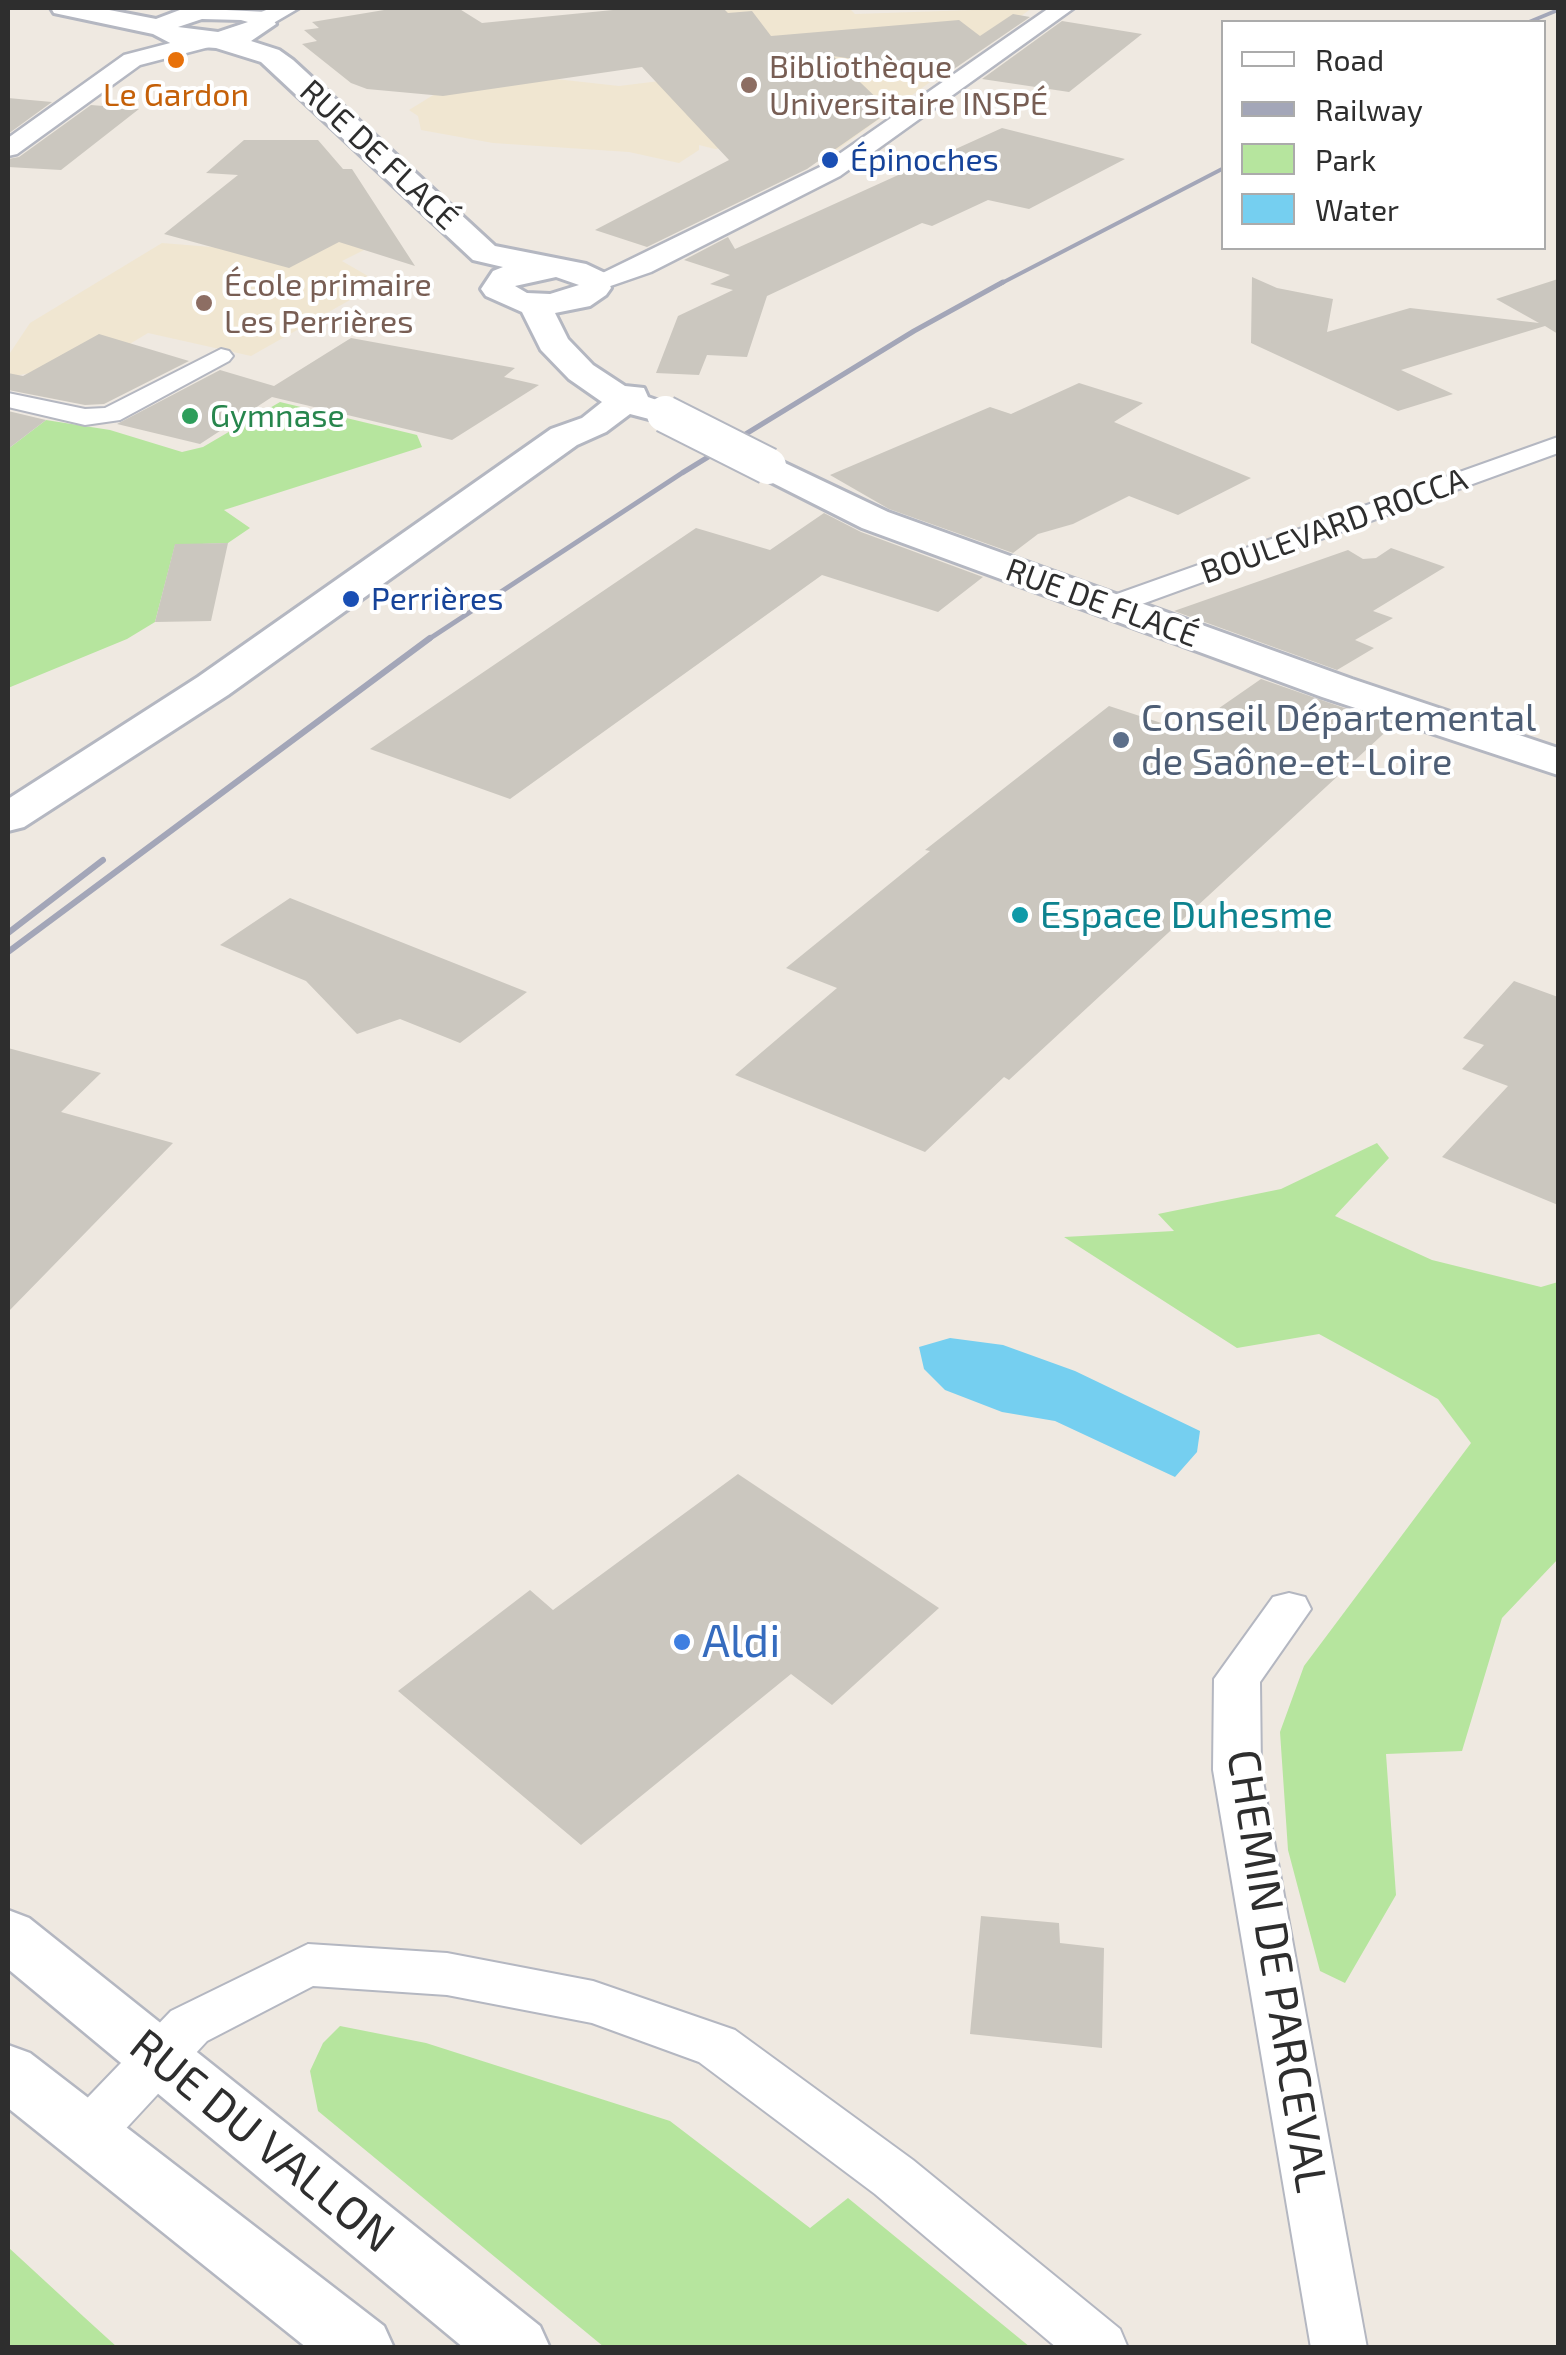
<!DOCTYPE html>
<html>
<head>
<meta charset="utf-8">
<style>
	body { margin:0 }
	#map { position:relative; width:1566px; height:2355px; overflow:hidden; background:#efe9e1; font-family:"Exo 2",sans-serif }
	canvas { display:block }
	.frame { position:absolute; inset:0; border:10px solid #2e2e2e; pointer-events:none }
	.legend { position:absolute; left:1221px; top:20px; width:325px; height:230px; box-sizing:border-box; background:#fff; border:2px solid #ababab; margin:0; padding:12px 18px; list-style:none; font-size:30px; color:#2e2e2e }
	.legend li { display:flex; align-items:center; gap:20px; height:50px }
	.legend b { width:50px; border:2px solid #ababab }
</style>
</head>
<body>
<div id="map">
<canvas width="1566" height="2355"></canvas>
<div class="frame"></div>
<ul class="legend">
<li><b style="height:12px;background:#fff"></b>Road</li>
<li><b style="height:12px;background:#a3a6b8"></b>Railway</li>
<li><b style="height:28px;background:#b6e59e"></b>Park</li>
<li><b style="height:28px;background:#75cff0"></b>Water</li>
</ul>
</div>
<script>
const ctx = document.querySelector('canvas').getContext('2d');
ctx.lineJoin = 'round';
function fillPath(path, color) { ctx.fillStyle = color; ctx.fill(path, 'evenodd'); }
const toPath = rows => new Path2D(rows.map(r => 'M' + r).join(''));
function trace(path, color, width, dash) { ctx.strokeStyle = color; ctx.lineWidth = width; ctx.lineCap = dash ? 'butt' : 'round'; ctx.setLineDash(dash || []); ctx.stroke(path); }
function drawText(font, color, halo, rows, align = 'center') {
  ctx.font = font + ' "Exo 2",sans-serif'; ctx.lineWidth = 8; ctx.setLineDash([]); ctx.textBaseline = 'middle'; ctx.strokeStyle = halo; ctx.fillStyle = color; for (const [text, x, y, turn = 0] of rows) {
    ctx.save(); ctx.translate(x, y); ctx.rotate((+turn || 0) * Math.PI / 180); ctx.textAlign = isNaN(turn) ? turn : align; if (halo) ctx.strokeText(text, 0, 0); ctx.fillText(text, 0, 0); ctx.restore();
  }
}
const education = toPath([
	[761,8,849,8,855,14,1032,8,827,157,772,142,715,149,699,145,699,150,679,163,629,152,493,143,421,130,418,116,409,110,474,70,619,86,668,80,619,18],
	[265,223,368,248,342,261,380,283,251,356,148,333,118,351,134,355,8,377,8,356,30,323,162,243,224,248]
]);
const green = toPath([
	[280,402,417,435,422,447,224,510,250,528,228,543,175,545,155,622,127,639,8,688,8,449,46,420,110,430,182,452,203,447],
	[1377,1143,1389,1158,1335,1216,1432,1260,1541,1287,1558,1282,1558,1559,1502,1618,1462,1751,1386,1754,1396,1895,1345,1983,1320,1971,1288,1850,1280,1732,1304,1666,1471,1443,1438,1399,1319,1334,1237,1348,1064,1237,1174,1231,1158,1214,1281,1189],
	[340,2026,426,2043,670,2121,810,2228,848,2198,1030,2347,604,2347,318,2111,310,2071,323,2043],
	[8,2247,84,2317,117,2347,8,2347]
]);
const water = toPath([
	[950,1338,1003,1345,1075,1371,1200,1431,1197,1452,1175,1477,1055,1421,1002,1412,945,1390,924,1369,919,1347]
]);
const building = toPath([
	[396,8,458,8,482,23,633,8,723,8,728,13,752,11,771,36,959,20,980,36,1013,14,1030,17,948,73,833,56,890,111,807,169,647,247,595,230,729,160,642,67,443,96,367,89,351,83,302,44,317,41,304,30,319,28,312,22],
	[1062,21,1142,34,1069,92,982,79],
	[8,98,52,102,8,134],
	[91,105,139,109,61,170,8,167,8,159,19,157],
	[1002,128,1125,159,1029,209,988,200,932,226,922,223,903,232,767,296,747,357,707,355,699,375,656,373,678,316,733,290,710,284,730,275,684,260,728,237,735,249],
	[244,140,318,140,343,169,352,169,415,266,339,242,289,268,164,234,238,175,206,173],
	[1252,277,1277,288,1333,299,1327,332,1410,308,1539,323,1496,299,1558,279,1558,334,1545,326,1401,370,1453,394,1398,411,1251,343],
	[99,334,189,361,104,404,85,405,8,390,8,373,23,376],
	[351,338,515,368,504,377,539,385,452,440,272,397,200,444,117,424,220,370,274,386],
	[1079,383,1143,403,1114,422,1251,478,1178,515,1129,496,1073,524,1038,534,1013,553,889,509,830,475,990,407,1011,414],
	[8,411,46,420,8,449],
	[824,513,861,532,983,577,938,612,822,575,510,799,370,749,696,528,770,550],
	[228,543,211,621,155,622,175,544],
	[1391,548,1445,567,1373,611,1393,618,1355,640,1374,648,1337,670,1174,611,1348,550,1363,559,1376,558],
	[1261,679,1393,725,1009,1080,1004,1077,925,1152,735,1075,837,988,786,968,930,851,925,850,1109,706,1186,731],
	[290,898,527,992,460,1043,400,1019,357,1034,306,981,220,945],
	[1514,981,1558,997,1558,1205,1442,1157,1508,1086,1462,1069,1484,1045,1463,1038],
	[8,1048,101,1073,61,1112,173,1143,8,1312],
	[738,1474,939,1608,832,1705,791,1674,581,1845,398,1691,530,1590,553,1610],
	[981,1916,1059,1923,1060,1943,1104,1948,1102,2048,970,2034]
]);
const minor = toPath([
	[221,349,229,351,233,356,229,361,120,420,85,425,8,407,8,393,85,409,105,408,221,349],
	[1558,437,1558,453,1120,612,1110,614,1096,606,1100,600,1558,437],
	[1289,1593,1305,1597,1311,1609,1260,1682,1261,1770,1367,2348,1311,2348,1213,1770,1214,1679,1273,1597,1289,1593],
	[308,1944,447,1953,593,1981,735,2030,913,2160,1120,2329,1128,2348,1057,2348,875,2194,699,2062,592,2023,447,1995,313,1986,207,2041,106,2150,87,2157,68,2150,60,2134,68,2118,171,2011,308,1944]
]);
const tertiary = toPath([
	[271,8,299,8,270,25,254,25,254,15,271,8],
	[1049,8,1074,8,840,176,651,272,596,291,582,283,822,166,1049,8],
	[205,34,216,41,213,46,140,65,17,154,8,156,8,138,124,55,205,34],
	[8,1910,29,1918,540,2326,550,2348,464,2348,8,1969,8,1910],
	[8,2045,30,2053,384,2326,394,2348,307,2348,8,2108,8,2045]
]);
const secondary = toPath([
	[51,8,99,8,156,19,185,8,267,12,276,24,251,41,279,50,293,60,495,246,586,264,605,273,611,288,606,295,590,306,555,313,568,339,593,365,625,386,644,388,648,397,665,403,670,410,665,417,653,420,630,414,606,432,577,445,228,695,24,827,8,831,8,799,198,677,551,429,582,418,602,402,569,379,541,350,522,312,486,296,481,289,493,271,503,267,473,260,261,62,216,48,174,45,153,34,54,13,51,8],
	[202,19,241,20,248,22,218,32,178,27,202,19],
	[556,277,579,285,550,294,527,293,515,286,556,277],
	[768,455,888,512,1352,679,1558,748,1558,775,1322,697,862,528,755,474,750,466,755,458,768,455]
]);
const railFar2 = toPath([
	[1529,22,1558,10],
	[998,285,1224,168]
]);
const railFar1 = toPath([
	[426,641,682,473,914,331,1003,282]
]);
const rail = toPath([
	[8,933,103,860],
	[8,952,430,638]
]);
const secondaryBridge = toPath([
	[665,414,768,466]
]);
const markers = [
	[176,60,10,"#e8710a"],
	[749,85,10,"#8d6e63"],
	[830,160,10,"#1a4fb4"],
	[204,303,10,"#8d6e63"],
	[190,416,10,"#2e9e5b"],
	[351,599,10,"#1a4fb4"],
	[1121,740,10,"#5c6f8a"],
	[1020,915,10,"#0f9aa8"],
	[682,1642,10,"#3f7fe0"]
];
const farEducationnames = [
	["Bibliothèque",769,67],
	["Universitaire INSPÉ",769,104],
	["École primaire",224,285],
	["Les Perrières",224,322]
];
const farFoodnames = [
	["Le Gardon",176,95]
];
const farStreetnames = [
	["RUE DE FLACÉ",379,155,43],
	["BOULEVARD ROCCA",1334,526,-20],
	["RUE DE FLACÉ",1102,603,20]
];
const farTransitnames = [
	["Épinoches",850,160],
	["Perrières",371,599]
];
const farLeisurenames = [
	["Gymnase",210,416]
];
const serviceNames = [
	["Conseil Départemental",1141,718],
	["de Saône-et-Loire",1141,762]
];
const cultureNames = [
	["Espace Duhesme",1040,915]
];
const nearShopnames = [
	["Aldi",702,1642]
];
const nearStreetnames = [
	["CHEMIN DE PARCEVAL",1277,1971,81],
	["RUE DU VALLON",262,2141,39]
];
fillPath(education, '#f0e6d1');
fillPath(green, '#b6e59e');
fillPath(water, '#75cff0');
fillPath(building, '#cbc7bf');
trace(minor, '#b4b7c1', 4);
trace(tertiary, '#b4b7c1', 5);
trace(secondary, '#b4b7c1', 6);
fillPath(minor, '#fff');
fillPath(tertiary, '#fff');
fillPath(secondary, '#fff');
trace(railFar2, '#a3a6b8', 4);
trace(railFar1, '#a3a6b8', 5);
trace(rail, '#a3a6b8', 6);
trace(secondaryBridge, '#b4b7c1', 40, []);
trace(secondaryBridge, '#fff', 36);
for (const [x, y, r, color] of markers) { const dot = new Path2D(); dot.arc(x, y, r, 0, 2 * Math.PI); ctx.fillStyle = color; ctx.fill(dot); trace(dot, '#fff', 4); }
drawText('32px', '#785e54', '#fff', farEducationnames, 'left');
drawText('32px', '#c56008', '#fff', farFoodnames);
drawText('32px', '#2e2e2e', '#fff', farStreetnames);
drawText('32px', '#164399', '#fff', farTransitnames, 'left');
drawText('32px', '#27864d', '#fff', farLeisurenames, 'left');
drawText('38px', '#4e5e75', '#fff', serviceNames, 'left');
drawText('38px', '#0d838f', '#fff', cultureNames, 'left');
drawText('45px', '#366cbe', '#fff', nearShopnames, 'left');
drawText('45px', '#2e2e2e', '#fff', nearStreetnames);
</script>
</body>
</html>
